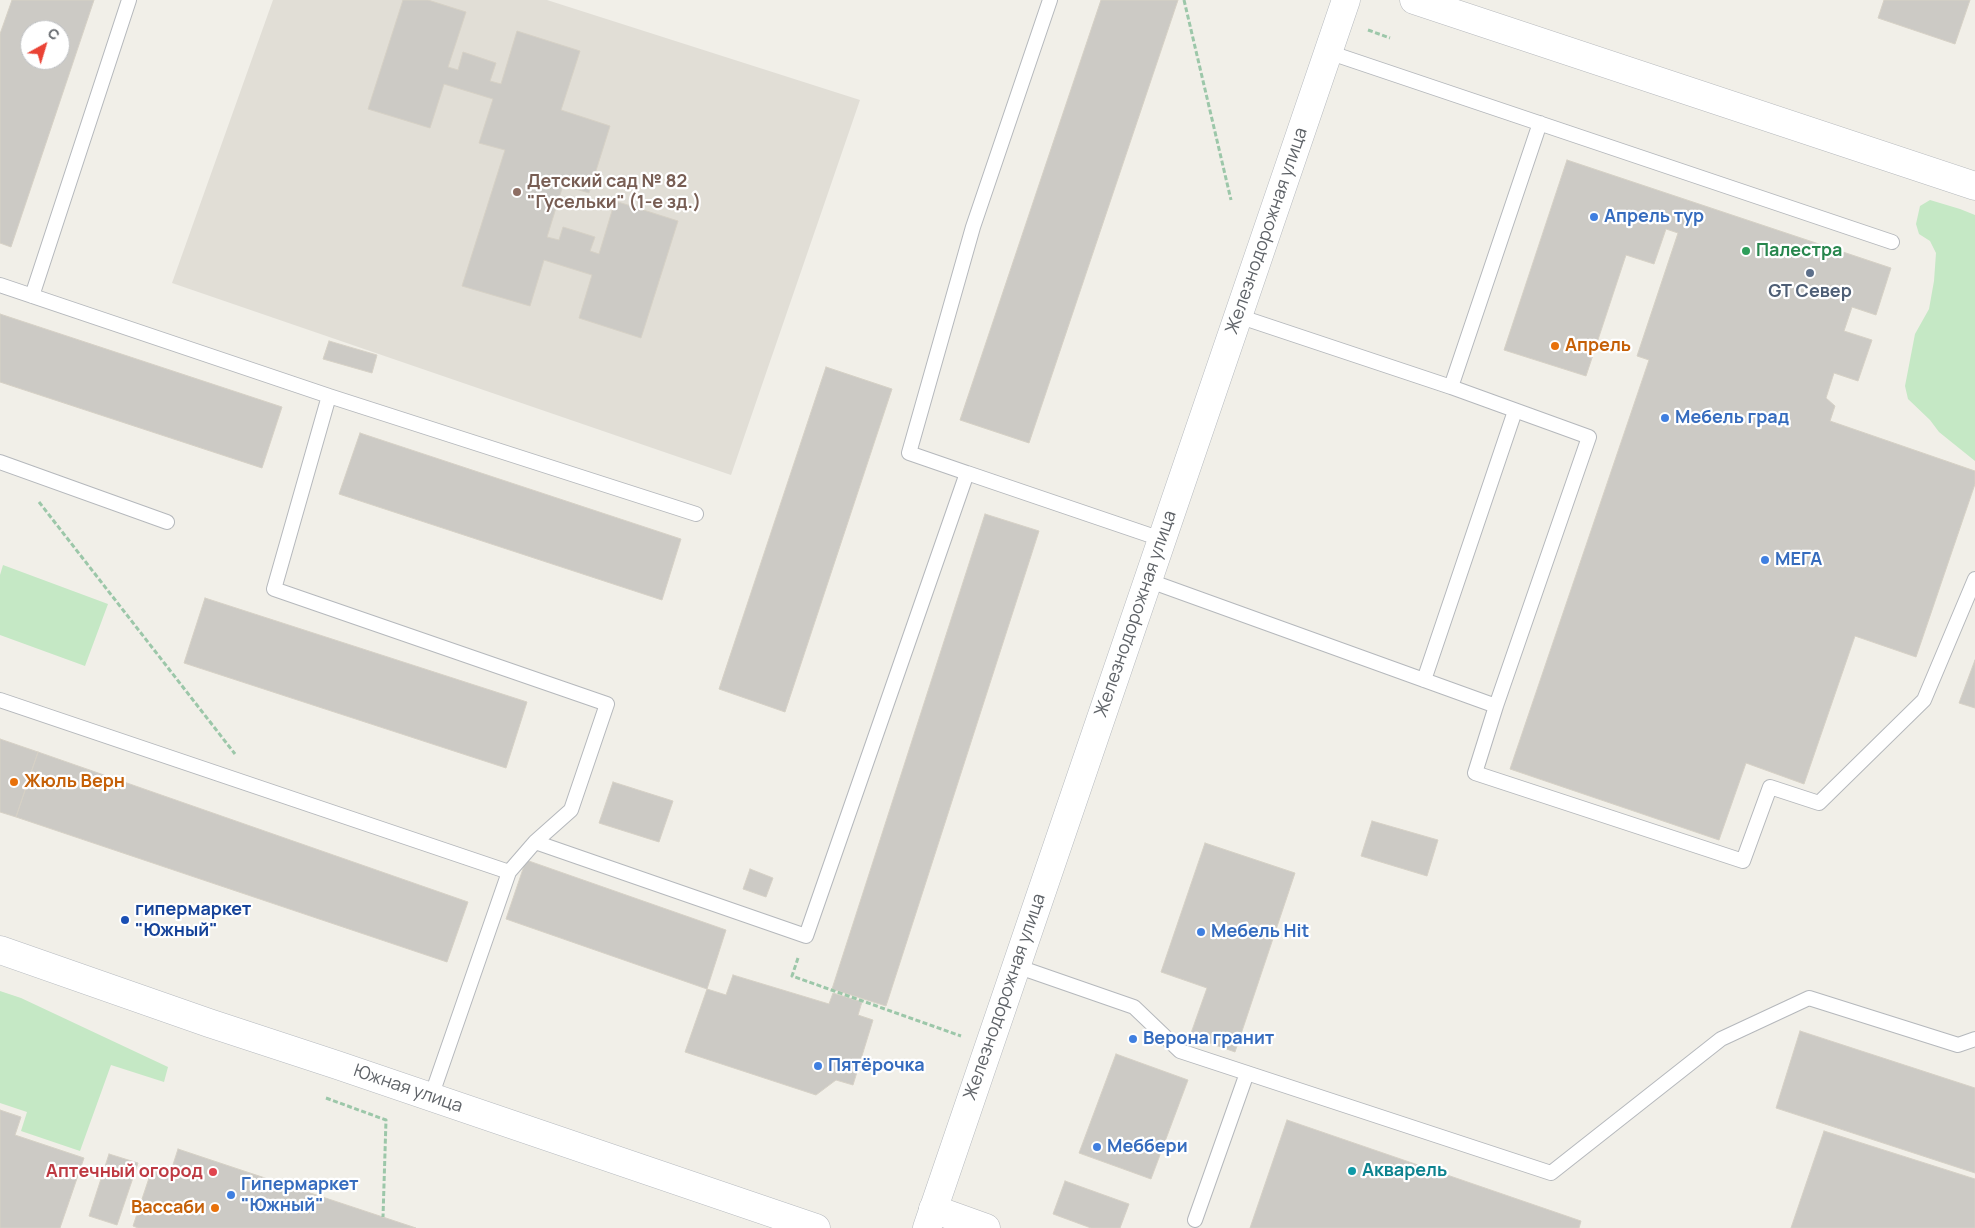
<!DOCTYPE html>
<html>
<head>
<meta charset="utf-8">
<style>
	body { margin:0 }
	#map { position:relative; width:1975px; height:1228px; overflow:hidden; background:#f1efe8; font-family:Manrope,sans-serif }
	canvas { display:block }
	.north { position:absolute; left:20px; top:20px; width:50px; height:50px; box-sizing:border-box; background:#fff; border:1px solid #bfc1c3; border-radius:50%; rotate:39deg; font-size:14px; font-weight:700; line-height:20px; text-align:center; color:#5f6368 }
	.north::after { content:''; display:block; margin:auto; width:18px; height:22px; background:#ea4335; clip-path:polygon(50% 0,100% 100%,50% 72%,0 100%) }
</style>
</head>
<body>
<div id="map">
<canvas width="1975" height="1228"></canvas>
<div class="north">С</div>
</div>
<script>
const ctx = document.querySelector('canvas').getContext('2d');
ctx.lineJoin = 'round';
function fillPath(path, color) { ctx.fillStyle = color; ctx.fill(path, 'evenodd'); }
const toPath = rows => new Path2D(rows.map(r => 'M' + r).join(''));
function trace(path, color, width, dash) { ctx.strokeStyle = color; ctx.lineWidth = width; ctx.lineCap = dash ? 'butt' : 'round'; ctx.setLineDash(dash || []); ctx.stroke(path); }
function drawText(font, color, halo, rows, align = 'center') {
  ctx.font = font + ' Manrope,sans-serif'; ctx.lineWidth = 4.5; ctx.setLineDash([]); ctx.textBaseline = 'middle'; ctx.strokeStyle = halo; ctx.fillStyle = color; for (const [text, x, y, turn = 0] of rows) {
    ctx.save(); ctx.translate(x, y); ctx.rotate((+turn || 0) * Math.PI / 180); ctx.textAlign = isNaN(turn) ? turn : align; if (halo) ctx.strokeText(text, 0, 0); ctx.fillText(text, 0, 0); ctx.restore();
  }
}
const education = toPath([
	[273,0,547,0,860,100,731,475,172,283]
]);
const green = toPath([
	[1930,200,1960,209,1975,215,1975,461,1939,432,1930,420,1908,399,1905,386,1915,334,1929,309,1934,281,1936,253,1930,241,1919,234,1916,224,1920,206],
	[3,565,108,604,85,666,0,635,0,575],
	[0,991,21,998,168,1067,164,1082,111,1065,80,1151,21,1131,27,1112,0,1103]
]);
const building = toPath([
	[12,0,94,0,11,247,0,243,0,34,12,0],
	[30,30,60,30,60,60,30,60,30,30],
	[403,0,428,0,466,12,448,67,458,70,463,52,496,63,490,81,501,84,517,31,580,51,561,110,610,126,589,193,563,185,547,237,559,240,563,227,595,237,590,251,599,254,615,201,678,221,641,338,579,318,592,275,544,260,530,306,462,286,505,150,479,143,493,99,444,84,430,128,368,109,403,0],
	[1101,0,1178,0,1029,443,960,420,1101,0],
	[1884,0,1970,0,1955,44,1878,18,1884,0],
	[1567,160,1891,268,1876,315,1852,307,1844,331,1872,340,1858,381,1834,373,1826,398,1835,406,1830,421,1975,471,1975,484,1916,657,1855,636,1804,784,1746,763,1719,840,1510,769,1649,360,1637,356,1678,233,1666,229,1654,264,1626,255,1586,376,1504,350,1567,160],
	[0,314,282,407,262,468,0,382,0,314],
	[329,341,377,355,372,373,323,359,329,341],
	[826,367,892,389,785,712,719,689,826,367],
	[360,433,681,539,662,600,339,494,360,433],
	[985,514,1039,531,886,1006,832,989,985,514],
	[205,598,527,702,506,768,184,663,205,598],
	[1975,660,1975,708,1959,703,1975,660],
	[0,739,38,752,16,817,0,812,0,739],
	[38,752,468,902,447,962,16,817,38,752],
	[613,782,673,801,659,842,599,823,613,782],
	[1372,821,1438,840,1427,876,1361,856,1372,821],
	[1205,843,1295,873,1235,1052,1190,1036,1207,988,1161,972,1205,843],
	[526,860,726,930,707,989,506,919,526,860],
	[750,869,773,878,766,897,743,889,750,869],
	[733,975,829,1004,833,993,862,1002,858,1015,873,1020,853,1085,836,1080,816,1095,685,1052,707,989,726,995,733,975],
	[1800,1031,1975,1088,1975,1173,1776,1108,1800,1031],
	[1116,1054,1188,1080,1151,1179,1079,1153,1116,1054],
	[0,1110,21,1117,15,1135,84,1158,60,1228,0,1228,0,1110],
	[1287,1120,1581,1221,1579,1228,1250,1228,1287,1120],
	[1824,1131,1975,1179,1975,1228,1791,1228,1824,1131],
	[178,1149,247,1172,416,1228,138,1228,133,1226,152,1169,170,1174,178,1149],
	[109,1154,138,1163,117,1225,89,1216,109,1154],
	[1065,1181,1129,1204,1120,1228,1091,1228,1053,1214,1065,1181]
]);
const path = toPath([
	[1184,0,1231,200],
	[1368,30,1390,38],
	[39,502,235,754],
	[798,958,792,976,961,1036],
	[326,1098,386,1120,383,1217]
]);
const lane = toPath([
	[1328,52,1892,242],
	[0,285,329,396,274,589,607,704,571,810,535,842],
	[32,296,129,0],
	[1451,387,1540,123],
	[329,396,696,514],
	[0,462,167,522],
	[967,473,1161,539],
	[1147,580,1496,706,1589,437,1451,387,1238,316],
	[1424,680,1515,411],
	[0,700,509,872,535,842,806,936,967,473,909,453,973,227,1050,0],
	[1496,706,1475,773,1743,861,1770,787,1819,803,1924,700,1975,579],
	[1016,966,1134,1007,1180,1051,1551,1173,1721,1039,1809,998,1958,1045,1975,1039],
	[431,1097,509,872],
	[1195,1220,1247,1073]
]);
const street = toPath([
	[1414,0,1975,186],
	[933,1209,986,1228]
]);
const secondary = toPath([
	[0,950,209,1023,337,1065,816,1228],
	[927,1228,1346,0]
]);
const markers = [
	[517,192,5,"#8d6e63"],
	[1594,217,5,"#3f7fe0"],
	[1746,251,5,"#2e9e5b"],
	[1810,273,5,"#5c6f8a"],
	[1555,346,5,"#e8710a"],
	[1665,418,5,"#3f7fe0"],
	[1765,560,5,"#3f7fe0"],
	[14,782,5,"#e8710a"],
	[125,920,5,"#1a4fb4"],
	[1201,932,5,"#3f7fe0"],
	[1133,1039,5,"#3f7fe0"],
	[818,1066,5,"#3f7fe0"],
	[1097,1147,5,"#3f7fe0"],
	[1352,1171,5,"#0f9aa8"],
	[213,1172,5,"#e0444e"],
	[231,1195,5,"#3f7fe0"],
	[215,1208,5,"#e8710a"]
];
const educationNames = [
	["Детский сад № 82",527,182],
	["\"Гусельки\" (1-е зд.)",527,203]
];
const shopNames = [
	["Апрель тур",1604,217],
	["Мебель град",1675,418],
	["МЕГА",1775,560],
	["Мебель Hit",1211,932],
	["Верона гранит",1143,1039],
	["Пятёрочка",828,1066],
	["Меббери",1107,1147],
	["Гипермаркет",241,1185],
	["\"Южный\"",241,1206]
];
const streetNames = [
	["Железнодорожная улица",1267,231,-71],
	["Железнодорожная улица",1136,614,-71],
	["Железнодорожная улица",1005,997,-71],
	["Южная улица",408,1089,19]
];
const leisureNames = [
	["Палестра",1756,251]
];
const serviceNames = [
	["GT Север",1810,292]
];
const foodNames = [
	["Апрель",1565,346],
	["Жюль Верн",24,782],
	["Вассаби",205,1208,"right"]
];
const transitNames = [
	["гипермаркет",135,910],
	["\"Южный\"",135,931]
];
const cultureNames = [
	["Акварель",1362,1171]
];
const healthNames = [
	["Аптечный огород",203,1172]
];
fillPath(education, '#e1ded6');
fillPath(green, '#c5e8c5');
fillPath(building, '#cccac5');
trace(building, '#d6d1c6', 1);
trace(lane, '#b5b8bc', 16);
trace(street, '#b5b8bc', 29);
trace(secondary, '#b6babf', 29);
trace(path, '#9cc7a9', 3, [5, 2.5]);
trace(lane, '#fff', 14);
trace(street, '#fff', 28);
trace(secondary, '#fff', 28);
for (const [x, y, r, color] of markers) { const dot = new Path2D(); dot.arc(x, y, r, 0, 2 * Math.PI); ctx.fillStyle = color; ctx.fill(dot); trace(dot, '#fff', 2); }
drawText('bold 18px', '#785e54', '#fff', educationNames, 'left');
drawText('bold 18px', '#366cbe', '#fff', shopNames, 'left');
drawText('18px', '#5f6368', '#fff', streetNames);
drawText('bold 18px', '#27864d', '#fff', leisureNames, 'left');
drawText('bold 18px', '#4e5e75', '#fff', serviceNames);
drawText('bold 18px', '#c56008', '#fff', foodNames, 'left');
drawText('bold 18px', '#164399', '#fff', transitNames, 'left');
drawText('bold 18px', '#0d838f', '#fff', cultureNames, 'left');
drawText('bold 18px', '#be3a42', '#fff', healthNames, 'right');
</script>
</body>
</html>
